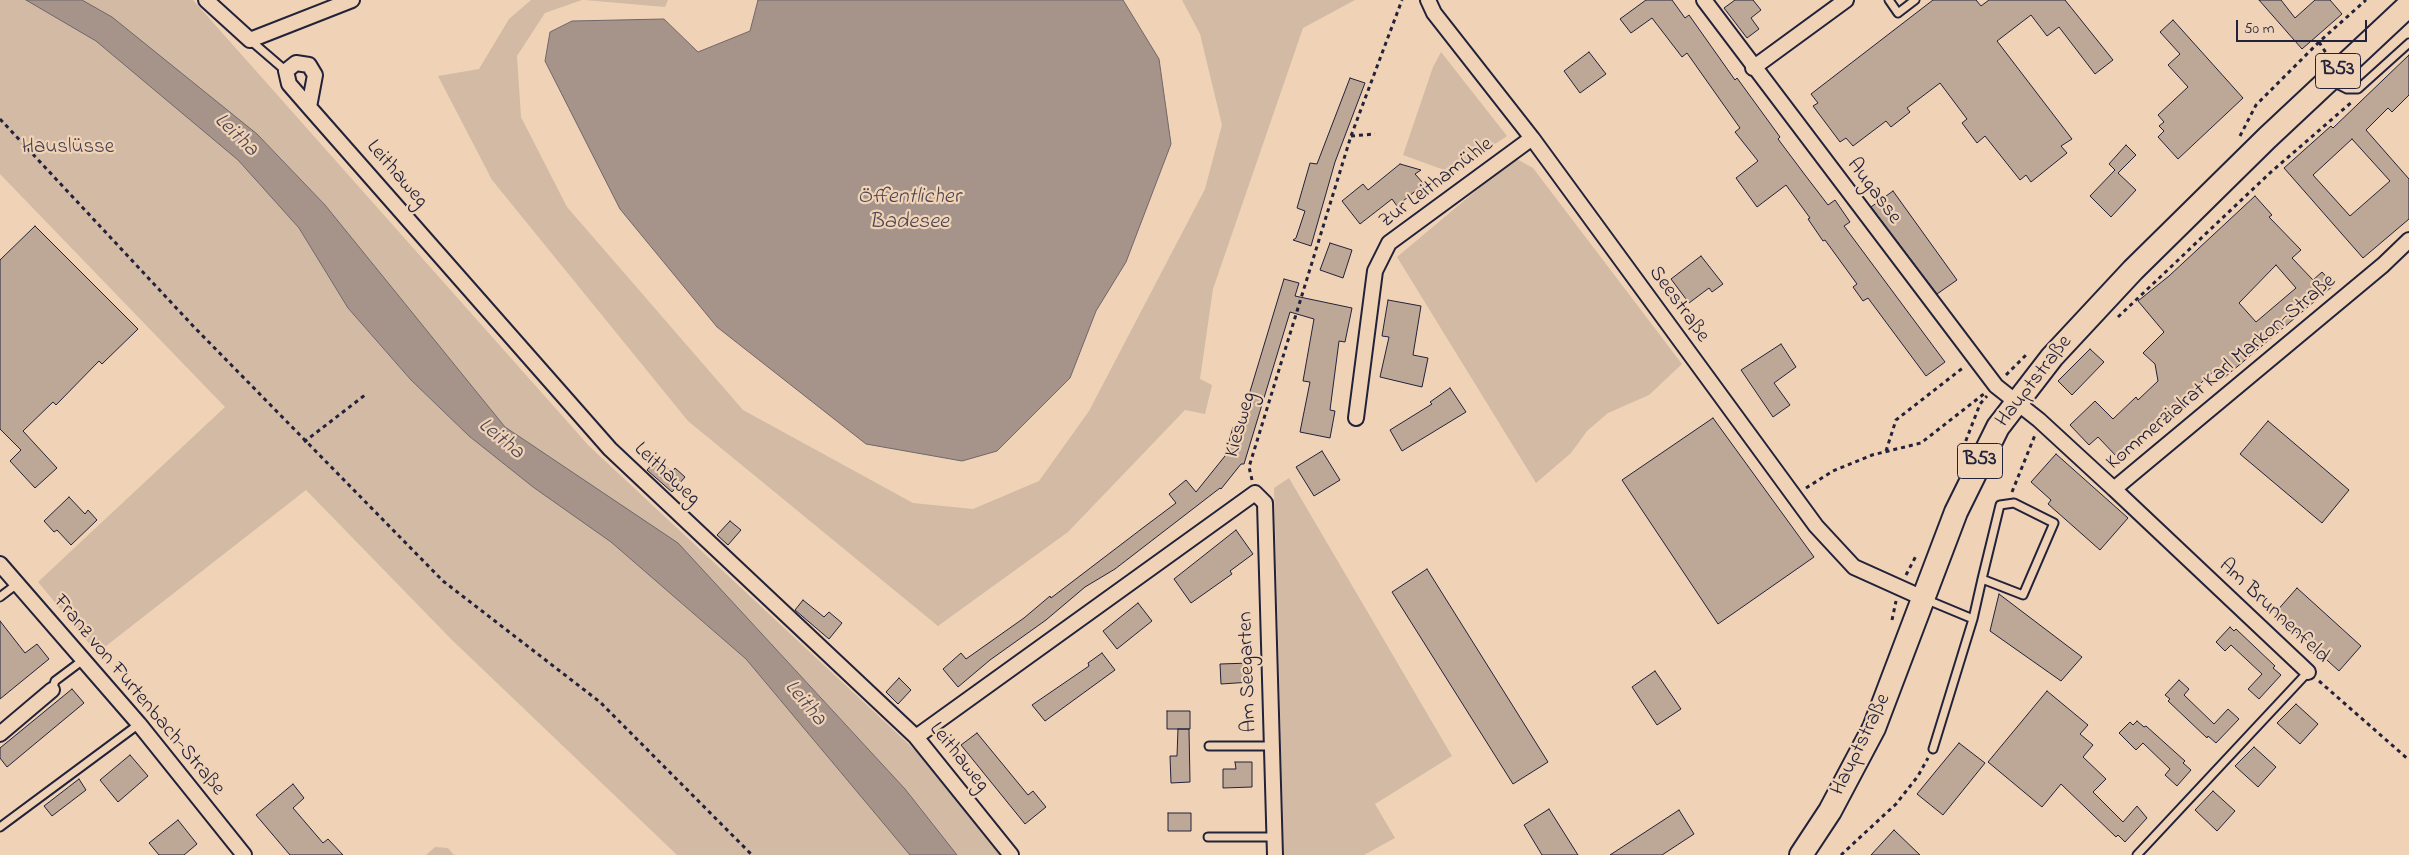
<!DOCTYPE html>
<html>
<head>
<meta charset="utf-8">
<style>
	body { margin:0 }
	#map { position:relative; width:2409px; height:855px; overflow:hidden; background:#f0d3b6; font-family:"Indie Flower",sans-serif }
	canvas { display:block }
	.scale { position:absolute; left:2236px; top:20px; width:131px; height:22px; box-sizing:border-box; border:2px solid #22223b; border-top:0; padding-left:6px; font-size:15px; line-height:18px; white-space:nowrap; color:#22223b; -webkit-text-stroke:4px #f0d3b6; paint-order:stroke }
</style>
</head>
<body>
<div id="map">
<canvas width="2409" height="855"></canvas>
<div class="scale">50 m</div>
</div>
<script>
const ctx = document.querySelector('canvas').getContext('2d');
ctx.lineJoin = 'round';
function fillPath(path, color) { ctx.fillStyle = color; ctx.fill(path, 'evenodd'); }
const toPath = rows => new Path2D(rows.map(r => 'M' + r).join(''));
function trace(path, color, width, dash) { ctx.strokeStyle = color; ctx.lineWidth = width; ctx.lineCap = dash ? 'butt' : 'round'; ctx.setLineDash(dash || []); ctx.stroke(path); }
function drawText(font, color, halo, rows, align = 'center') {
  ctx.font = font + ' "Indie Flower",sans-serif'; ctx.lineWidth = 4.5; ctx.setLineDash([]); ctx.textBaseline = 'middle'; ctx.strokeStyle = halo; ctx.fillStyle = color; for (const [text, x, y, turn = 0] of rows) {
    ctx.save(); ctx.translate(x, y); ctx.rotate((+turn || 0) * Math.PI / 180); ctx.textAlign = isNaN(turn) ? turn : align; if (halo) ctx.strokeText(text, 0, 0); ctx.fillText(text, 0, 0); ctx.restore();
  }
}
const green = toPath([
	[0,0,193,0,589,446,930,764,1002,855,957,855,905,789,753,624,576,475,505,427,325,205,257,134,127,66,238,160,299,228,348,308,411,380,469,436,533,487,611,542,746,659,910,855,677,855,452,640,306,490,97,653,38,582,225,407,0,174],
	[531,0,582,0,545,13,517,56,521,117,567,207,743,410,913,503,973,509,1039,481,1089,411,1205,189,1222,125,1200,34,1182,0,1355,0,1303,28,1213,289,1200,379,1212,385,1205,414,1185,410,1068,532,938,626,688,421,492,180,438,76,479,69,509,19],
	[584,0,668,0,665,7],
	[1441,52,1507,136,1450,174,1447,171,1403,155,1433,67],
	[1515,158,1533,168,1682,364,1649,395,1608,413,1587,431,1571,453,1536,483,1397,257],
	[1289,478,1452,756,1375,804,1395,838,1364,855,1284,855,1274,488],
	[435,847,448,848,454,855,426,855]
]);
const water = toPath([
	[26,0,82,0,112,17,257,134,325,205,505,427,678,543,905,789,957,855,910,855,746,659,611,542,533,487,469,436,411,380,348,308,299,228,238,160,96,41,26,0],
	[758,0,1123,0,1159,59,1171,144,1126,262,1096,311,1070,378,997,451,962,461,866,444,717,327,620,209,545,61,550,32,572,21,664,19,698,52,750,31,758,0]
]);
const building = toPath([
	[1646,0,1672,0,1685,18,1689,15,1735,80,1737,78,1780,137,1778,139,1805,175,1828,205,1835,200,1850,222,1844,226,1945,362,1926,376,1868,298,1863,301,1853,287,1857,284,1825,240,1823,241,1808,219,1810,218,1786,185,1757,207,1736,178,1758,161,1735,132,1740,128,1687,53,1682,57,1652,18,1631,33,1620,19,1646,0],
	[1735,0,1753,0,1761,10,1751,18,1759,29,1747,38,1724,8,1735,0],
	[1933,0,1976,0,1981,6,1989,0,2065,0,2113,60,2095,74,2059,27,2047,36,2031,15,1997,41,2072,139,2061,146,2067,153,2031,182,2026,175,2020,180,1985,136,1977,143,1962,123,1967,119,1940,83,1907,108,1910,112,1891,127,1886,121,1853,146,1846,138,1840,142,1813,106,1818,103,1811,94,1933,0],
	[2259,0,2281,0,2295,18,2315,0,2330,0,2342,14,2302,49,2259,0],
	[2173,20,2243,98,2178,159,2158,137,2164,131,2159,126,2164,122,2158,115,2188,87,2168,65,2180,54,2160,32,2173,20],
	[1589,52,1606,74,1580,93,1564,71,1589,52],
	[2409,55,2409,95,2392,112,2388,108,2366,130,2409,179,2409,219,2363,258,2284,168,2331,126,2333,128,2409,55],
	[2352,139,2390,181,2350,216,2313,175,2352,139],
	[1350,78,1365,83,1335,162,1311,246,1293,240,1296,238,1305,211,1297,208,1310,163,1317,164,1350,78],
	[2126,145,2136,155,2118,173,2136,190,2111,217,2090,196,2115,170,2109,164,2126,145],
	[1400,164,1421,170,1415,174,1424,184,1397,206,1392,199,1360,224,1342,201,1363,184,1368,190,1400,164],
	[1893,191,1957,280,1937,294,1871,207,1893,191],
	[2255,196,2272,215,2269,217,2301,250,2292,258,2313,280,2322,272,2334,285,2225,377,2217,368,2166,416,2164,414,2119,459,2098,437,2089,445,2070,425,2095,401,2113,419,2136,397,2138,400,2158,381,2155,364,2143,353,2164,332,2138,301,2169,276,2255,196],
	[2276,265,2296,288,2256,322,2239,303,2276,265],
	[35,226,138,329,102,364,99,361,56,405,53,402,23,431,57,468,35,488,10,461,21,450,0,429,0,260,35,226],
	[1330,243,1352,250,1343,278,1320,270,1330,243],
	[1701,256,1723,284,1712,292,1709,288,1689,303,1671,279,1701,256],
	[1284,279,1299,283,1295,296,1352,308,1345,342,1339,341,1330,410,1335,411,1330,438,1300,432,1310,382,1303,381,1314,319,1290,312,1244,464,1241,464,1221,489,1220,488,1115,569,1085,587,1046,620,990,660,958,687,943,669,961,653,966,659,1024,618,1050,596,1051,598,1144,527,1176,503,1169,494,1186,480,1196,492,1225,456,1233,427,1239,428,1284,279],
	[1388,300,1421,306,1413,355,1428,358,1422,387,1380,377,1389,337,1382,336,1388,300],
	[1781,344,1796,367,1774,383,1790,405,1773,417,1741,370,1781,344],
	[2090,349,2104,362,2072,395,2058,381,2090,349],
	[1450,388,1466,412,1402,451,1390,430,1432,404,1430,402,1450,388],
	[1713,418,1814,557,1718,624,1622,480,1713,418],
	[2268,421,2349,490,2322,523,2240,454,2268,421],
	[1322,451,1340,480,1314,496,1296,467,1322,451],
	[2056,454,2128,518,2100,550,2048,504,2051,500,2031,482,2056,454],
	[657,459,672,472,675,468,685,477,672,492,647,470,657,459],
	[69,497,85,514,88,510,97,520,71,545,57,530,54,532,44,521,69,497],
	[730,521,741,530,728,545,717,535,730,521],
	[1236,530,1253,554,1230,571,1232,574,1191,603,1174,579,1236,530],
	[1427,569,1548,762,1513,784,1392,592,1427,569],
	[2297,588,2361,646,2339,671,2275,613,2297,588],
	[1999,594,2082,657,2061,681,1990,631,1999,594],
	[803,600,824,617,829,612,842,623,829,639,795,610,803,600],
	[1138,603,1152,621,1117,649,1103,631,1138,603],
	[0,621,25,653,37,644,49,659,0,699,0,621],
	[2230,627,2234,631,2236,629,2275,666,2273,668,2281,675,2259,699,2248,689,2262,674,2231,645,2225,651,2216,642,2230,627],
	[1102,653,1115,670,1045,721,1032,705,1089,666,1088,663,1102,653],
	[1250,663,1251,682,1221,684,1220,664,1250,663],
	[1655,671,1681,709,1657,725,1632,687,1655,671],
	[899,678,911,690,898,704,886,692,899,678],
	[2179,680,2189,689,2184,695,2214,724,2228,709,2239,719,2216,743,2208,736,2207,738,2168,701,2170,699,2165,695,2179,680],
	[72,689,84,703,7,767,0,758,0,748,72,689],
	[2047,691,2088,725,2080,734,2093,745,2083,757,2106,779,2093,792,2123,822,2137,806,2147,818,2125,842,2118,835,2116,837,2061,784,2042,807,1988,762,2047,691],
	[2296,704,2318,724,2300,744,2277,723,2296,704],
	[1167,711,1190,711,1190,729,1167,729,1167,711],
	[2137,721,2144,727,2146,726,2185,761,2183,763,2191,770,2177,786,2165,775,2170,769,2143,743,2136,750,2119,733,2130,722,2133,725,2137,721],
	[1178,729,1189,729,1190,782,1171,783,1170,756,1177,756,1178,729],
	[977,733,1028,795,1033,791,1046,807,1025,824,961,745,977,733],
	[1959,743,1985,763,1943,815,1917,794,1959,743],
	[2254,747,2276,767,2258,787,2235,766,2254,747],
	[130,755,148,776,118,802,100,780,130,755],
	[1235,762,1252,762,1252,787,1223,788,1223,769,1236,769,1235,762],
	[79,779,86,790,52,816,44,806,79,779],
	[293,784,304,798,293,808,323,843,328,839,343,855,290,855,256,815,293,784],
	[2213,791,2235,811,2217,831,2195,810,2213,791],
	[1549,809,1578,855,1542,855,1524,825,1549,809],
	[1679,810,1694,834,1662,855,1610,855,1679,810],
	[1168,813,1191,813,1191,831,1168,831,1168,813],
	[178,820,197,844,184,855,159,855,149,843,178,820],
	[1894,830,1920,855,1871,855,1894,830]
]);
const path = toPath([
	[2319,42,2328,56],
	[0,119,195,328,443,581,600,702,752,855],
	[1351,136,1375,134],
	[2240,136,2256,105,2319,42,2366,0],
	[2118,317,2271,172,2353,101],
	[2006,375,2028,353],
	[304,442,365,395],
	[1886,451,1896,420,1964,367],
	[1960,456,1980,404,1987,396],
	[1252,480,1249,467,1351,136,1402,0],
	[1806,488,1833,471,1872,455,1921,443,1985,393],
	[2012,492,2035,435],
	[1906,575,1917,554],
	[1892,620,1896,601],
	[2319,681,2409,760],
	[1841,855,1896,804,1918,776,1928,758]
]);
const service = toPath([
	[1889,0,1898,13,1915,0],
	[250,40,286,71],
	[2333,82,2347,89,2358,89,2409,43],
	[0,597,17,584],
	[1925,599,1973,619,1933,749],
	[1973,619,1982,579,2000,505,2014,503,2054,523,2023,595,1982,579],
	[52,690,55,681,83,660],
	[1209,746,1272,746],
	[0,827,139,724],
	[1208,837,1274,837],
	[2137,855,2308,672]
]);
const minor = toPath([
	[206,0,250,40,352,0],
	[1428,0,1434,13,1532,138,1816,526,1854,567,1925,599],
	[1704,0,1996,386,2039,420,2114,489,2383,265,2409,240],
	[1753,68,1846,0],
	[309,107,315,75,309,65,296,63,286,71,289,84,309,107,610,449,916,737,1011,855],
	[1356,418,1375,271,1389,243,1532,138],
	[2114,489,2308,672],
	[0,564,139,724,244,855],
	[0,734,52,690],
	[916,737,1255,493,1265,503,1275,855]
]);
const primary = toPath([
	[1801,855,1830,811,1874,728,1956,512,1998,427,2052,357,2133,270,2267,138,2409,5]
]);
const shields = [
	[2338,71,45],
	[1980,461,45]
];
const shieldNames = [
	["B53",2338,71],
	["B53",1980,461]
];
const parkNames = [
	["Hauslüsse",68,149]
];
const streetNames = [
	["Leithaweg",396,175,49],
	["Zur Leithamühle",1437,184,-37],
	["Augasse",1873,192,53],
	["Seestraße",1678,305,54],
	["Kommerzialrat Karl Markon-Straße",2222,373,-40],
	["Hauptstraße",2035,382,-52],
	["Kiesweg",1242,425,-74],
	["Leithaweg",666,475,43],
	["Am Brunnenfeld",2273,612,43],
	["Am Seegarten",1249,672,-92],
	["Franz von Furtenbach-Straße",138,696,50],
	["Hauptstraße",1862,745,-64],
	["Leithaweg",958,758,51]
];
const waterNames = [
	["Leitha",235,136,44],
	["Öffentlicher",909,198],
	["Badesee",909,223],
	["Leitha",500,440,39],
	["Leitha",804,704,50]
];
fillPath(green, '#d2baa4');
fillPath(water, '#a6948a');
trace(water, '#71666a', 1);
fillPath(building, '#bda797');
trace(building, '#22223b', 1);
trace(service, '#22223b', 11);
trace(minor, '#22223b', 18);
trace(primary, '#22223b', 26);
trace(path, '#22223b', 3, [4, 4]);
trace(service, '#f0d3b6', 7);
trace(minor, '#f0d3b6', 14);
trace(primary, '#f0d3b6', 22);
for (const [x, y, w] of shields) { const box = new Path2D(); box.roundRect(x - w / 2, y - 17.5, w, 35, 4); ctx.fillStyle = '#f0d3b6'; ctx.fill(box); trace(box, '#22223b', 1); }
drawText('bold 20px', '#22223b', null, shieldNames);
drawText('21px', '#454050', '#f0d3b6', parkNames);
drawText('21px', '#22223b', '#f0d3b6', streetNames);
drawText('italic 22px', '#4a4453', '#f0d3b6', waterNames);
</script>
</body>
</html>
